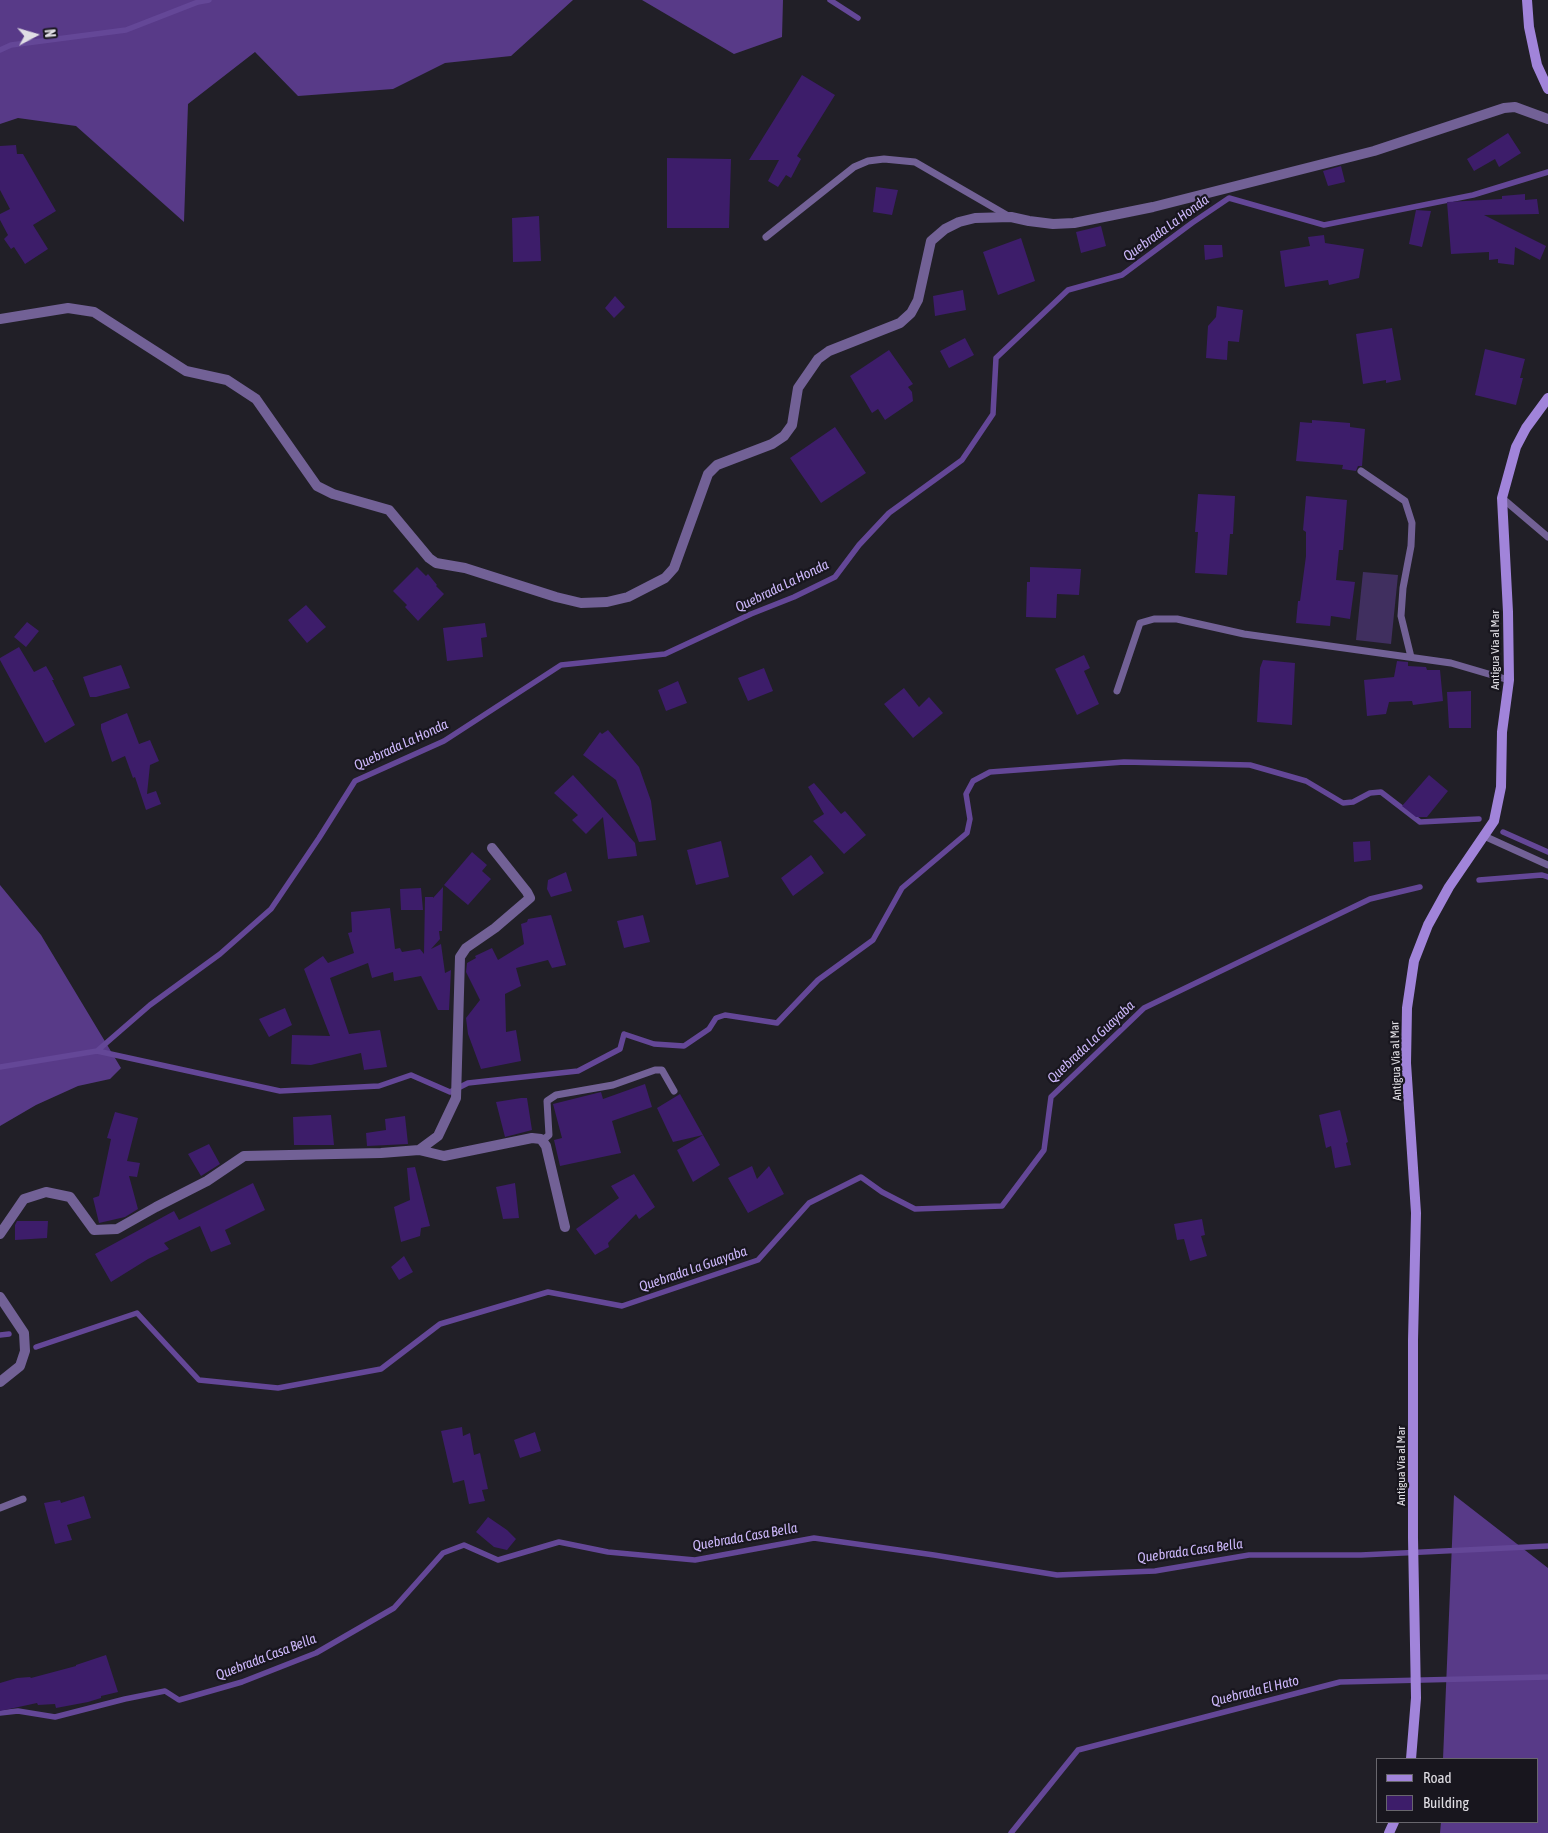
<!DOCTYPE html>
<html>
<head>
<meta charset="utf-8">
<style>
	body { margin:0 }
	#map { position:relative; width:1548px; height:1833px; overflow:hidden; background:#211f27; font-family:"Asap Condensed",sans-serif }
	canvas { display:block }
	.legend { position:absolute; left:1376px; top:1758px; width:162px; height:65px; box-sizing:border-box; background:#18161e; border:1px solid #68666d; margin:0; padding:6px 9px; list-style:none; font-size:15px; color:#e0dee4 }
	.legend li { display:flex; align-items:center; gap:10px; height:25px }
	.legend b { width:25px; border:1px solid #68666d }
	.north { position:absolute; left:10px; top:10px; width:50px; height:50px; -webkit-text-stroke:4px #18161e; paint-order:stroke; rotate:84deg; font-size:14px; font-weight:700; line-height:20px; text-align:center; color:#e0dee4 }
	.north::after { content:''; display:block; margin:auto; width:18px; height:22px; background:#e0dee4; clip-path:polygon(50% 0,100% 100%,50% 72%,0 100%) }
</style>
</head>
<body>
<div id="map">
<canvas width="1548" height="1833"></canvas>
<ul class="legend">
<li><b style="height:6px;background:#a184da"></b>Road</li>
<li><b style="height:14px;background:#3d1d6a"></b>Building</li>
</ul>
<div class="north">N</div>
</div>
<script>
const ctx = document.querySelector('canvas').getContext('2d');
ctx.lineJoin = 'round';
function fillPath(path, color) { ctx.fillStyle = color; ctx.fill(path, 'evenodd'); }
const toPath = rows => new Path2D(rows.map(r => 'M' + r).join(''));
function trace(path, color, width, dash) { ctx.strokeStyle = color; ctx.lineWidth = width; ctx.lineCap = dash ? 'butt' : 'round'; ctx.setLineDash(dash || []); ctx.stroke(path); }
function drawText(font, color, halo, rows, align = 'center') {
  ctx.font = font + ' "Asap Condensed",sans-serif'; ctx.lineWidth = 4.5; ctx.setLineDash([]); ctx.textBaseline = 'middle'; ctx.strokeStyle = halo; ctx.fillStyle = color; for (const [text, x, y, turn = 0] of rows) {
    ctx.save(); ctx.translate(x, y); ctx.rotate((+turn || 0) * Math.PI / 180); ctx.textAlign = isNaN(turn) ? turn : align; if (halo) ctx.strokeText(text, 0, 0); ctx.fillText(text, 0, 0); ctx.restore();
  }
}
const green = toPath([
	[1363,572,1398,575,1391,644,1356,640]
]);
const forest = toPath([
	[0,0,573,0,511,56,445,63,393,89,298,96,255,52,188,104,184,222,76,126,18,118,0,124],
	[642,0,783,0,782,37,734,54],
	[0,885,41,935,121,1068,110,1079,78,1086,36,1105,0,1126],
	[1454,1495,1548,1568,1548,1833,1440,1833,1441,1822,1537,1822,1537,1759,1443,1759]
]);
const stream = toPath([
	[830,0,858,18],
	[0,50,11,45,126,30,198,2,209,0],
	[1503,832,1548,852],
	[1479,880,1542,875,1548,877],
	[97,1051,280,1091,379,1086,411,1075,450,1092,468,1083,578,1071,620,1049,624,1034,654,1044,684,1046,709,1029,716,1018,725,1015,777,1023,818,980,873,940,902,888,967,833,970,819,966,794,973,781,990,772,1124,762,1250,765,1306,781,1343,803,1353,802,1370,793,1381,792,1420,822,1479,819],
	[0,1067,97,1051,150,1005,220,954,271,909,319,838,355,781,444,741,561,665,665,654,751,614,794,597,835,577,859,545,889,513,962,460,993,414,996,358,1068,290,1122,275,1192,223,1229,198,1324,225,1473,195,1548,172],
	[0,1335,9,1334],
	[36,1347,137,1313,199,1380,278,1388,381,1369,440,1324,548,1292,622,1306,758,1260,809,1203,861,1177,882,1192,915,1209,1002,1206,1044,1150,1051,1097,1144,1008,1370,899,1420,887],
	[0,1713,18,1711,55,1717,125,1699,165,1691,179,1700,242,1682,316,1653,394,1608,443,1553,464,1545,498,1560,559,1542,608,1552,695,1560,814,1538,934,1555,1057,1575,1155,1571,1249,1555,1361,1555,1548,1546],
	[1011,1833,1078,1750,1340,1682,1548,1677]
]);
const building = toPath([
	[802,75,835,95,797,156,801,159,791,178,786,175,778,187,768,181,779,160,749,160],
	[1508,133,1521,153,1499,167,1495,159,1474,171,1467,159],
	[16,145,17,154,23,154,56,211,33,225,48,249,25,264,14,247,11,249,4,239,8,235,0,220,0,214,10,209,0,190,0,146],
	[667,158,731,159,729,228,667,228],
	[1341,166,1345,182,1328,186,1323,171],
	[876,187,898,190,892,215,873,212],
	[1525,194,1525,200,1537,199,1539,214,1484,215,1546,246,1540,260,1515,247,1514,265,1498,263,1498,259,1489,260,1489,252,1451,254,1447,202,1502,199,1502,196],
	[1416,210,1431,211,1422,247,1409,244],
	[539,216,541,261,513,262,512,218],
	[1101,226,1106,246,1081,253,1076,232],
	[1324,235,1325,243,1364,249,1359,278,1329,285,1328,280,1285,287,1280,251,1310,246,1308,237],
	[1021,238,1035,281,998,295,983,252],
	[1204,245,1222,245,1223,257,1205,260],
	[963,290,966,310,935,316,933,296],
	[615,296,625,307,614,318,605,308],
	[1217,306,1243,310,1239,342,1228,341,1227,360,1206,358,1208,326,1216,317],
	[1392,328,1401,380,1386,383,1386,380,1363,384,1356,334],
	[965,338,974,355,949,368,940,351],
	[1485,349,1525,359,1520,378,1523,378,1516,405,1475,395],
	[889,350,913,384,908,387,912,392,913,401,885,420,878,409,872,413,850,376],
	[1312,420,1350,423,1350,427,1365,429,1362,466,1358,466,1356,471,1342,469,1343,465,1296,461,1300,422,1312,423],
	[835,427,866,473,821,503,790,458],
	[1198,494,1235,496,1233,534,1230,534,1227,575,1195,573,1198,532,1195,532],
	[1306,496,1347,500,1343,550,1339,550,1336,580,1355,582,1350,619,1331,616,1330,626,1296,623,1298,601,1300,601,1306,556,1306,532,1303,530],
	[417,567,426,576,428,574,437,585,436,586,444,594,418,621,405,607,407,605,393,591],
	[1030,567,1081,569,1079,595,1057,594,1056,618,1026,617,1027,582,1030,582],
	[306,605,326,627,307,643,288,620],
	[27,622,39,631,26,647,14,637],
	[485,623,487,637,481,638,483,657,447,661,443,628],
	[19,647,34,672,46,666,54,680,52,680,75,725,45,743,0,660,0,658],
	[1084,655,1090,668,1084,671,1099,704,1077,715,1055,669],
	[1263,660,1295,663,1292,725,1257,722,1260,668],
	[1397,661,1408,662,1408,666,1426,667,1427,670,1440,670,1443,701,1413,705,1412,701,1389,702,1386,714,1367,716,1364,680,1394,677],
	[121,665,130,688,96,697,90,697,83,677],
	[764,668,773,691,748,701,738,678],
	[678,681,687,703,666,711,658,690],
	[904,688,919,707,929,697,943,713,913,738,884,704],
	[1471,691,1471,728,1449,728,1447,692],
	[127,713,139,744,150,740,159,761,150,765,147,794,156,791,161,804,146,810,135,777,133,778,125,756,112,762,101,729,101,724],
	[608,730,639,767,651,801,656,840,639,842,616,780,583,755,600,732,602,734],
	[573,775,635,843,637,856,608,859,603,817,586,834,572,820,578,815,554,793],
	[1429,775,1448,791,1427,817,1416,817,1402,806],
	[814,783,841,814,845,811,866,835,844,854,813,821,824,814,808,787],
	[721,841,729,877,696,885,687,850],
	[1370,841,1371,860,1354,862,1353,842],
	[472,852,487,865,482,871,491,879,468,905,444,885],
	[811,855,824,873,793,896,781,878],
	[566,872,572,891,551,897,547,889,548,880],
	[443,887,442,931,439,931,440,939,431,949,441,944,445,973,451,970,449,1010,438,1010,421,976,394,981,393,972,372,978,368,963,330,978,349,1034,380,1030,387,1067,364,1070,361,1053,311,1065,291,1064,292,1035,330,1036,304,969,323,956,328,963,354,953,348,933,352,932,351,912,390,908,395,949,400,948,402,952,420,949,424,954,425,897,433,897,433,898],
	[421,888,423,910,401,910,400,889],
	[551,915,566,965,552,968,548,960,516,968,521,986,505,994,506,1032,516,1030,521,1061,481,1069,468,1034,466,1018,480,1000,466,972,467,963,476,958,475,956,492,948,498,960,524,944,521,924,527,922,528,919],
	[643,915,650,942,624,948,617,921],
	[285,1008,292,1025,269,1037,259,1019],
	[645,1084,652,1107,612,1121,621,1153,560,1166,554,1140,562,1138,553,1104,601,1092,603,1099],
	[680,1094,703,1135,673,1142,657,1108],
	[521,1098,527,1098,532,1130,505,1137,496,1102],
	[1340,1110,1348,1142,1346,1143,1351,1165,1335,1168,1331,1146,1326,1148,1319,1115],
	[115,1112,138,1118,127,1161,140,1163,137,1177,129,1176,138,1209,125,1217,99,1223,93,1198,99,1196,111,1139,107,1138],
	[331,1115,334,1145,294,1145,293,1117],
	[405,1116,408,1144,367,1146,366,1133,386,1130,385,1119],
	[703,1135,720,1165,693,1182,677,1150],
	[209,1144,220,1164,201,1176,188,1154],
	[752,1166,757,1179,769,1166,784,1194,748,1213,728,1178],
	[415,1167,430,1226,421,1228,420,1236,401,1242,394,1207,410,1200,407,1168],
	[634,1174,655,1207,639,1219,636,1214,608,1243,609,1247,595,1255,576,1229,619,1198,611,1186],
	[253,1183,265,1210,225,1230,231,1244,211,1252,200,1226,164,1243,169,1249,148,1259,111,1282,95,1254,174,1211,179,1220],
	[515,1183,519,1218,503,1219,496,1187],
	[1202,1219,1205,1235,1201,1236,1207,1256,1190,1261,1184,1239,1177,1240,1174,1224],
	[17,1221,48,1221,47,1238,15,1240,15,1225],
	[404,1256,413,1272,399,1280,391,1267],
	[462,1427,463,1436,470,1433,474,1455,480,1453,488,1489,482,1490,485,1501,469,1504,464,1480,453,1483,441,1431],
	[535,1432,541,1451,520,1458,514,1440],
	[84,1496,91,1518,67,1525,72,1540,55,1544,44,1503,60,1500,61,1503],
	[488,1517,507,1530,516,1539,507,1550,494,1547,476,1532],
	[106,1655,118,1692,101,1696,101,1698,88,1702,56,1708,55,1704,38,1705,37,1703,0,1711,0,1683,17,1678,30,1677,31,1678,76,1666,76,1665]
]);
const service = toPath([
	[766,237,854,167,868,161,884,159,915,162,1010,217],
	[1361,471,1405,501,1412,523,1411,546,1403,588,1401,616,1411,657],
	[1502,498,1548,537],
	[1117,691,1140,623,1154,619,1177,619,1244,634,1451,663,1509,680],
	[1484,836,1548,865],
	[542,1141,549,1135,547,1101,556,1095,613,1085,655,1070,662,1070,674,1091],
	[0,1508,23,1499]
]);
const minor = toPath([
	[0,319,68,308,94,312,186,371,227,380,256,399,317,486,333,494,389,510,429,558,436,563,465,568,556,597,581,603,607,602,628,597,665,578,674,568,708,474,717,465,772,444,784,436,792,425,798,388,818,359,829,351,900,323,911,313,918,300,931,241,945,229,959,222,975,218,1011,217,1029,221,1053,224,1074,223,1153,207,1374,151,1504,108,1515,107,1548,119],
	[419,1150,444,1156,532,1138,541,1139,546,1146,565,1227],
	[0,1234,24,1199,46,1192,70,1197,94,1230,117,1229,156,1207,207,1181,244,1156,381,1153,419,1150,438,1136,456,1098,460,957,466,948,495,928,530,898,527,892,492,848],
	[0,1297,24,1333,25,1351,20,1366,0,1382]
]);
const secondary = toPath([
	[1527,0,1529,27,1537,65,1548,89],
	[1411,1759,1416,1698,1413,1538,1413,1340,1416,1213,1406,1063,1407,1008,1414,961,1428,925,1449,887,1494,821,1501,787,1502,732,1509,680,1508,612,1502,498,1516,447,1526,428,1548,398],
	[1389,1833,1394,1822]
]);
const streetNames = [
	["Antigua Vía al Mar",1495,650,-90],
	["Antigua Vía al Mar",1396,1061,-92],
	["Antigua Vía al Mar",1401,1466,-90]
];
const waterNames = [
	["Quebrada La Honda",1166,228,-36],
	["Quebrada La Honda",782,586,-26],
	["Quebrada La Honda",401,745,-25],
	["Quebrada La Guayaba",1091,1042,-43],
	["Quebrada La Guayaba",693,1269,-19],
	["Quebrada Casa Bella",745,1537,-10],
	["Quebrada Casa Bella",1190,1551,-8],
	["Quebrada Casa Bella",266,1657,-21],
	["Quebrada El Hato",1255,1691,-14]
];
fillPath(green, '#402f5f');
fillPath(forest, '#583a88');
trace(stream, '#644797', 5.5);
fillPath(building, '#3d1d6a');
trace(service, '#726196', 7);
trace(minor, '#726196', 10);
trace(secondary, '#a184da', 10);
drawText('12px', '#e0dee4', '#18161e', streetNames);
drawText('italic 14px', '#ccb7fa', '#18161e', waterNames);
</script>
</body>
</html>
